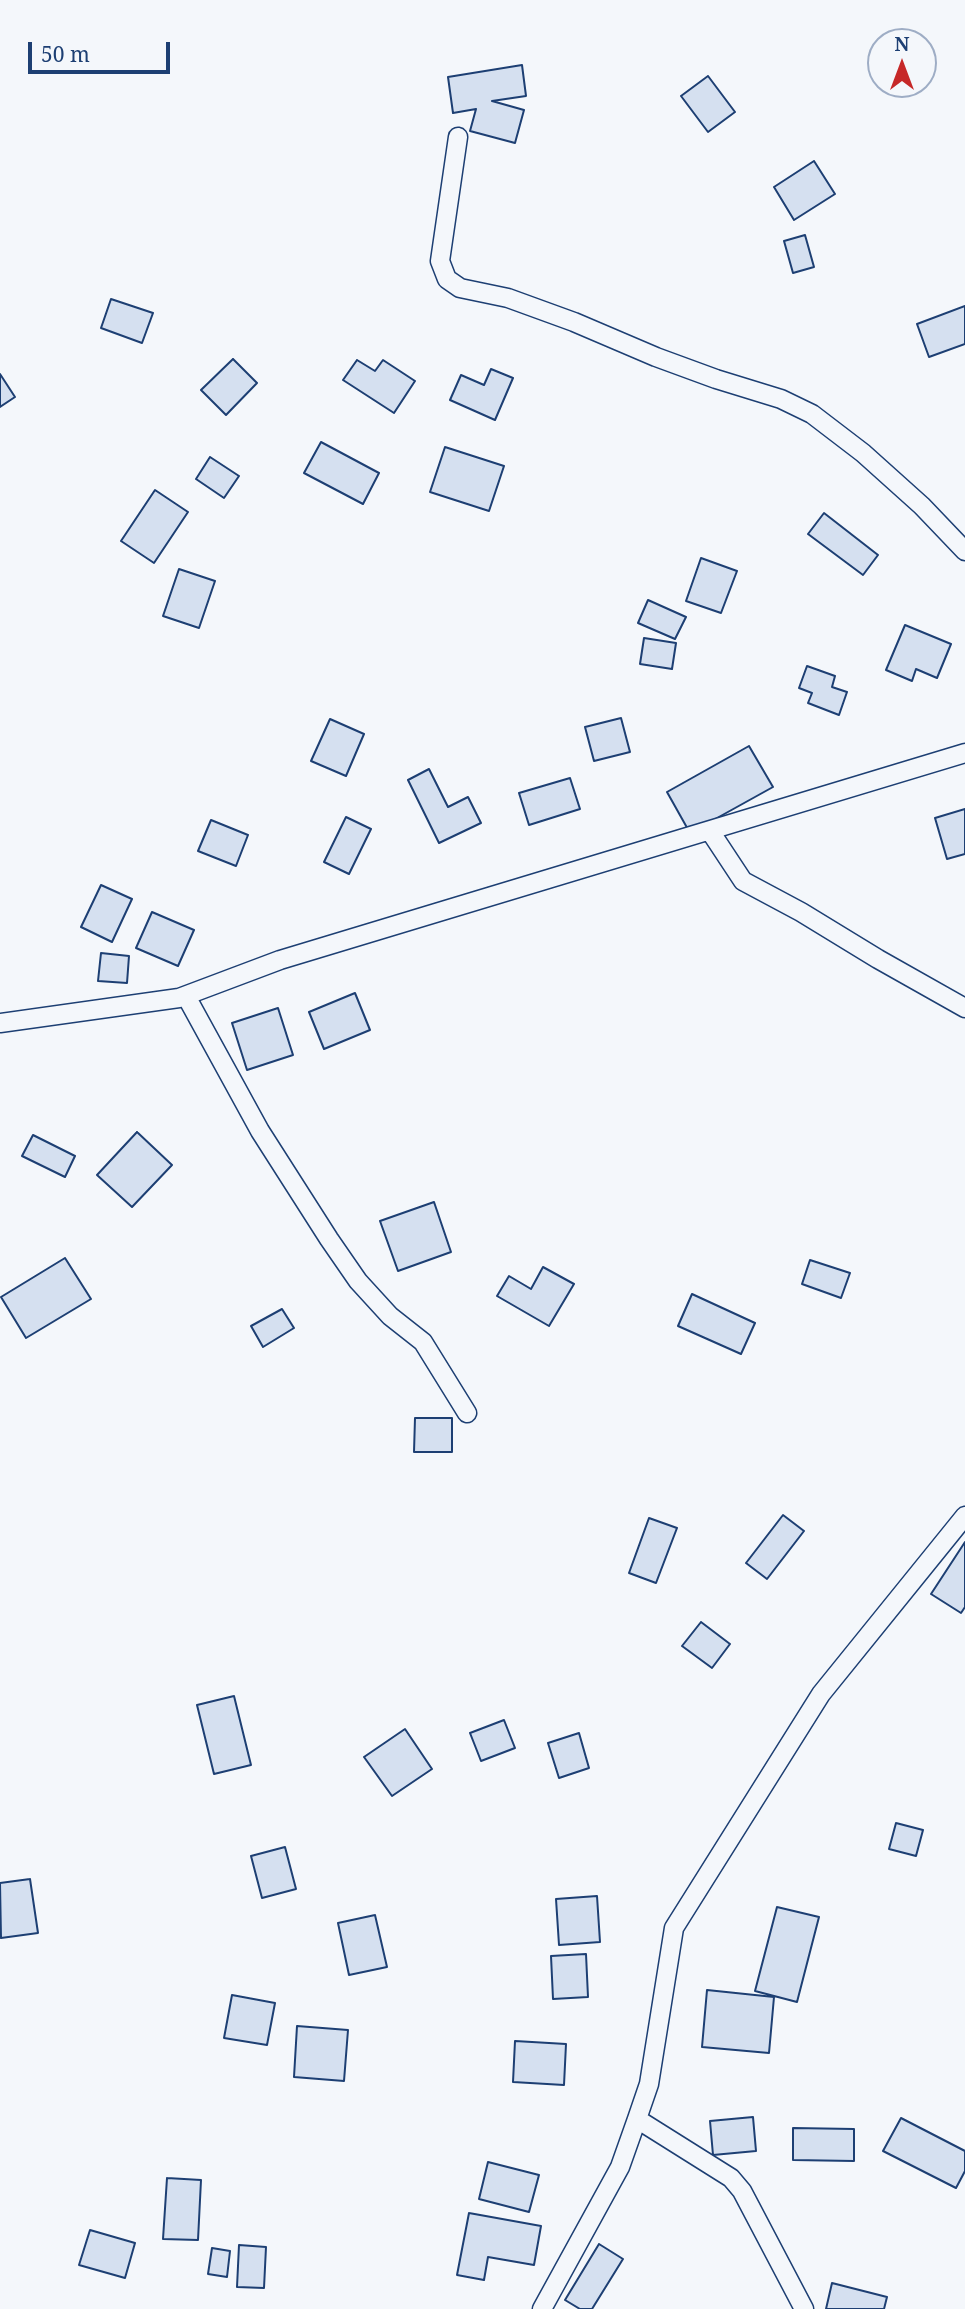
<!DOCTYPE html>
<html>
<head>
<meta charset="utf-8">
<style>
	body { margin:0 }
	#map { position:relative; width:965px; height:2309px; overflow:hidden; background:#f4f7fb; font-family:"Noto Serif",serif }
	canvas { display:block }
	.north { position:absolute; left:867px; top:28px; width:70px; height:70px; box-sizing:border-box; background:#f4f7fb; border:2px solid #9eadc5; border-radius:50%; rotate:0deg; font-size:19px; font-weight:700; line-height:28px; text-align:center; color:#1d3f73 }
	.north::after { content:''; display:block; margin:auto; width:24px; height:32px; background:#c62828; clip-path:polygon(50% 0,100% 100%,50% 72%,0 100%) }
	.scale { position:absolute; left:28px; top:42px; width:142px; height:32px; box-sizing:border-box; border:4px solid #1d3f73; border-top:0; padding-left:9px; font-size:21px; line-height:24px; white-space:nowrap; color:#1d3f73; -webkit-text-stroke:5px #f4f7fb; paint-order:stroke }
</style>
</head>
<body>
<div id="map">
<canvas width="965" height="2309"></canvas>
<div class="north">N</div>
<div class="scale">50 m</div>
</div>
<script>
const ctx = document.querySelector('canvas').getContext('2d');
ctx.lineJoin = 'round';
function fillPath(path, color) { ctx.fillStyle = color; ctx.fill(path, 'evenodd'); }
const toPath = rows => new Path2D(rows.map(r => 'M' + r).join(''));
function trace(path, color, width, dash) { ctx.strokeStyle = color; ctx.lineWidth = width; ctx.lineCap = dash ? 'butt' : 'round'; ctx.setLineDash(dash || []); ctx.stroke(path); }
const building = toPath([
	[522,65,526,96,492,101,524,110,515,143,470,131,476,109,453,113,448,77,522,65],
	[708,76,735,112,708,132,681,96,708,76],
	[814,161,835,194,794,220,774,187,814,161],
	[805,235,814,267,793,273,784,241,805,235],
	[111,299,153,313,142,343,101,328,111,299],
	[965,306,965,344,929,357,917,324,965,306],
	[233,359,257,383,226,415,201,390,233,359],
	[357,360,375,371,383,360,415,381,394,413,343,380,357,360],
	[491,369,513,378,495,420,450,400,461,375,484,385,491,369],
	[0,374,15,397,0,407,0,374],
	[321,442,379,473,363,504,304,473,321,442],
	[445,447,504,466,489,511,430,492,445,447],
	[210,457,239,476,224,498,196,479,210,457],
	[155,490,188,512,154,563,121,541,155,490],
	[824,513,878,555,863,575,808,534,824,513],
	[701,558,737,571,721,613,686,601,701,558],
	[179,569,215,581,199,628,163,616,179,569],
	[648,600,686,617,675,639,638,623,648,600],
	[905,625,951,644,937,678,916,669,912,681,886,670,905,625],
	[644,638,676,643,672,669,640,664,644,638],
	[807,666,835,676,832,687,847,692,839,715,808,703,812,693,799,688,807,666],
	[621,718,630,752,594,761,585,727,621,718],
	[330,719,364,734,346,776,311,761,330,719],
	[749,746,773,787,690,833,667,792,749,746],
	[429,769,448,807,468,797,481,823,439,843,408,780,429,769],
	[570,778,580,809,529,825,519,793,570,778],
	[965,809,965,854,947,859,935,818,965,809],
	[346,817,371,829,349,874,324,862,346,817],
	[211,820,248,835,236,866,198,851,211,820],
	[101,885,132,899,112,942,81,927,101,885],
	[152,912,194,930,178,966,136,948,152,912],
	[101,953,129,956,127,983,98,981,101,953],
	[355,993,370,1030,324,1049,309,1012,355,993],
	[278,1008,293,1055,247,1070,232,1023,278,1008],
	[137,1132,172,1165,132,1207,97,1175,137,1132],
	[33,1135,75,1156,65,1177,22,1156,33,1135],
	[434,1202,451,1252,398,1271,380,1221,434,1202],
	[65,1258,91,1299,26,1338,1,1297,65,1258],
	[810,1260,850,1273,841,1298,802,1284,810,1260],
	[543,1267,574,1284,549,1326,497,1296,509,1276,531,1289,543,1267],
	[692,1294,755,1323,741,1354,678,1326,692,1294],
	[282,1309,294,1328,263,1347,251,1326,282,1309],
	[415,1418,452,1418,452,1452,414,1452,415,1418],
	[783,1515,804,1531,767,1579,746,1563,783,1515],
	[649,1518,677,1528,656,1583,629,1573,649,1518],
	[965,1542,965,1607,961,1613,931,1594,965,1542],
	[701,1622,730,1644,712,1668,682,1646,701,1622],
	[234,1696,251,1765,214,1774,197,1705,234,1696],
	[504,1720,515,1748,481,1761,470,1733,504,1720],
	[405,1729,432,1769,392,1796,364,1757,405,1729],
	[579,1733,589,1768,559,1778,548,1743,579,1733],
	[896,1823,923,1830,916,1856,889,1849,896,1823],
	[285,1847,296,1889,262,1898,251,1856,285,1847],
	[30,1879,38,1933,1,1938,0,1883,30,1879],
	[597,1896,600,1942,559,1945,556,1899,597,1896],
	[777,1907,819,1917,797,2002,755,1991,777,1907],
	[375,1915,387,1967,349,1975,338,1923,375,1915],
	[586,1954,588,1997,553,1999,551,1956,586,1954],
	[707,1990,774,1997,769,2053,702,2047,707,1990],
	[232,1995,275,2003,267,2045,224,2038,232,1995],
	[297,2026,348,2030,344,2081,294,2077,297,2026],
	[515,2041,566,2044,564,2085,513,2082,515,2041],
	[753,2117,756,2151,713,2155,710,2121,753,2117],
	[901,2118,965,2151,965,2171,956,2188,883,2151,901,2118],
	[793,2128,854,2129,854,2161,793,2160,793,2128],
	[488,2162,539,2175,529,2212,479,2199,488,2162],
	[167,2178,201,2180,198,2240,163,2239,167,2178],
	[469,2213,541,2226,534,2265,488,2257,484,2280,457,2275,469,2213],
	[90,2230,135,2243,125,2278,79,2265,90,2230],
	[599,2244,623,2259,592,2309,580,2309,565,2300,599,2244],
	[239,2245,266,2247,264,2288,237,2287,239,2245],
	[212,2248,230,2251,227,2277,208,2274,212,2248],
	[832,2283,887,2297,884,2309,826,2309,832,2283]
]);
const street = toPath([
	[458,137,440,261,447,279,460,288,508,298,574,322,656,357,716,379,781,399,812,414,863,453,922,506,965,551],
	[710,831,743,881,801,912,878,959,965,1008],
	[186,996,260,1131,329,1239,358,1281,390,1316,423,1342,467,1413],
	[0,1023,179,998,280,960,965,753],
	[637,2119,731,2178,742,2191,804,2309],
	[542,2309,620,2167,637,2119,649,2084,674,1928,821,1694,965,1516]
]);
fillPath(building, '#d5e0f0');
trace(building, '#1d3f73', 2);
trace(street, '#1d3f73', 21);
trace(street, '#f4f7fb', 18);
</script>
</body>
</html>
